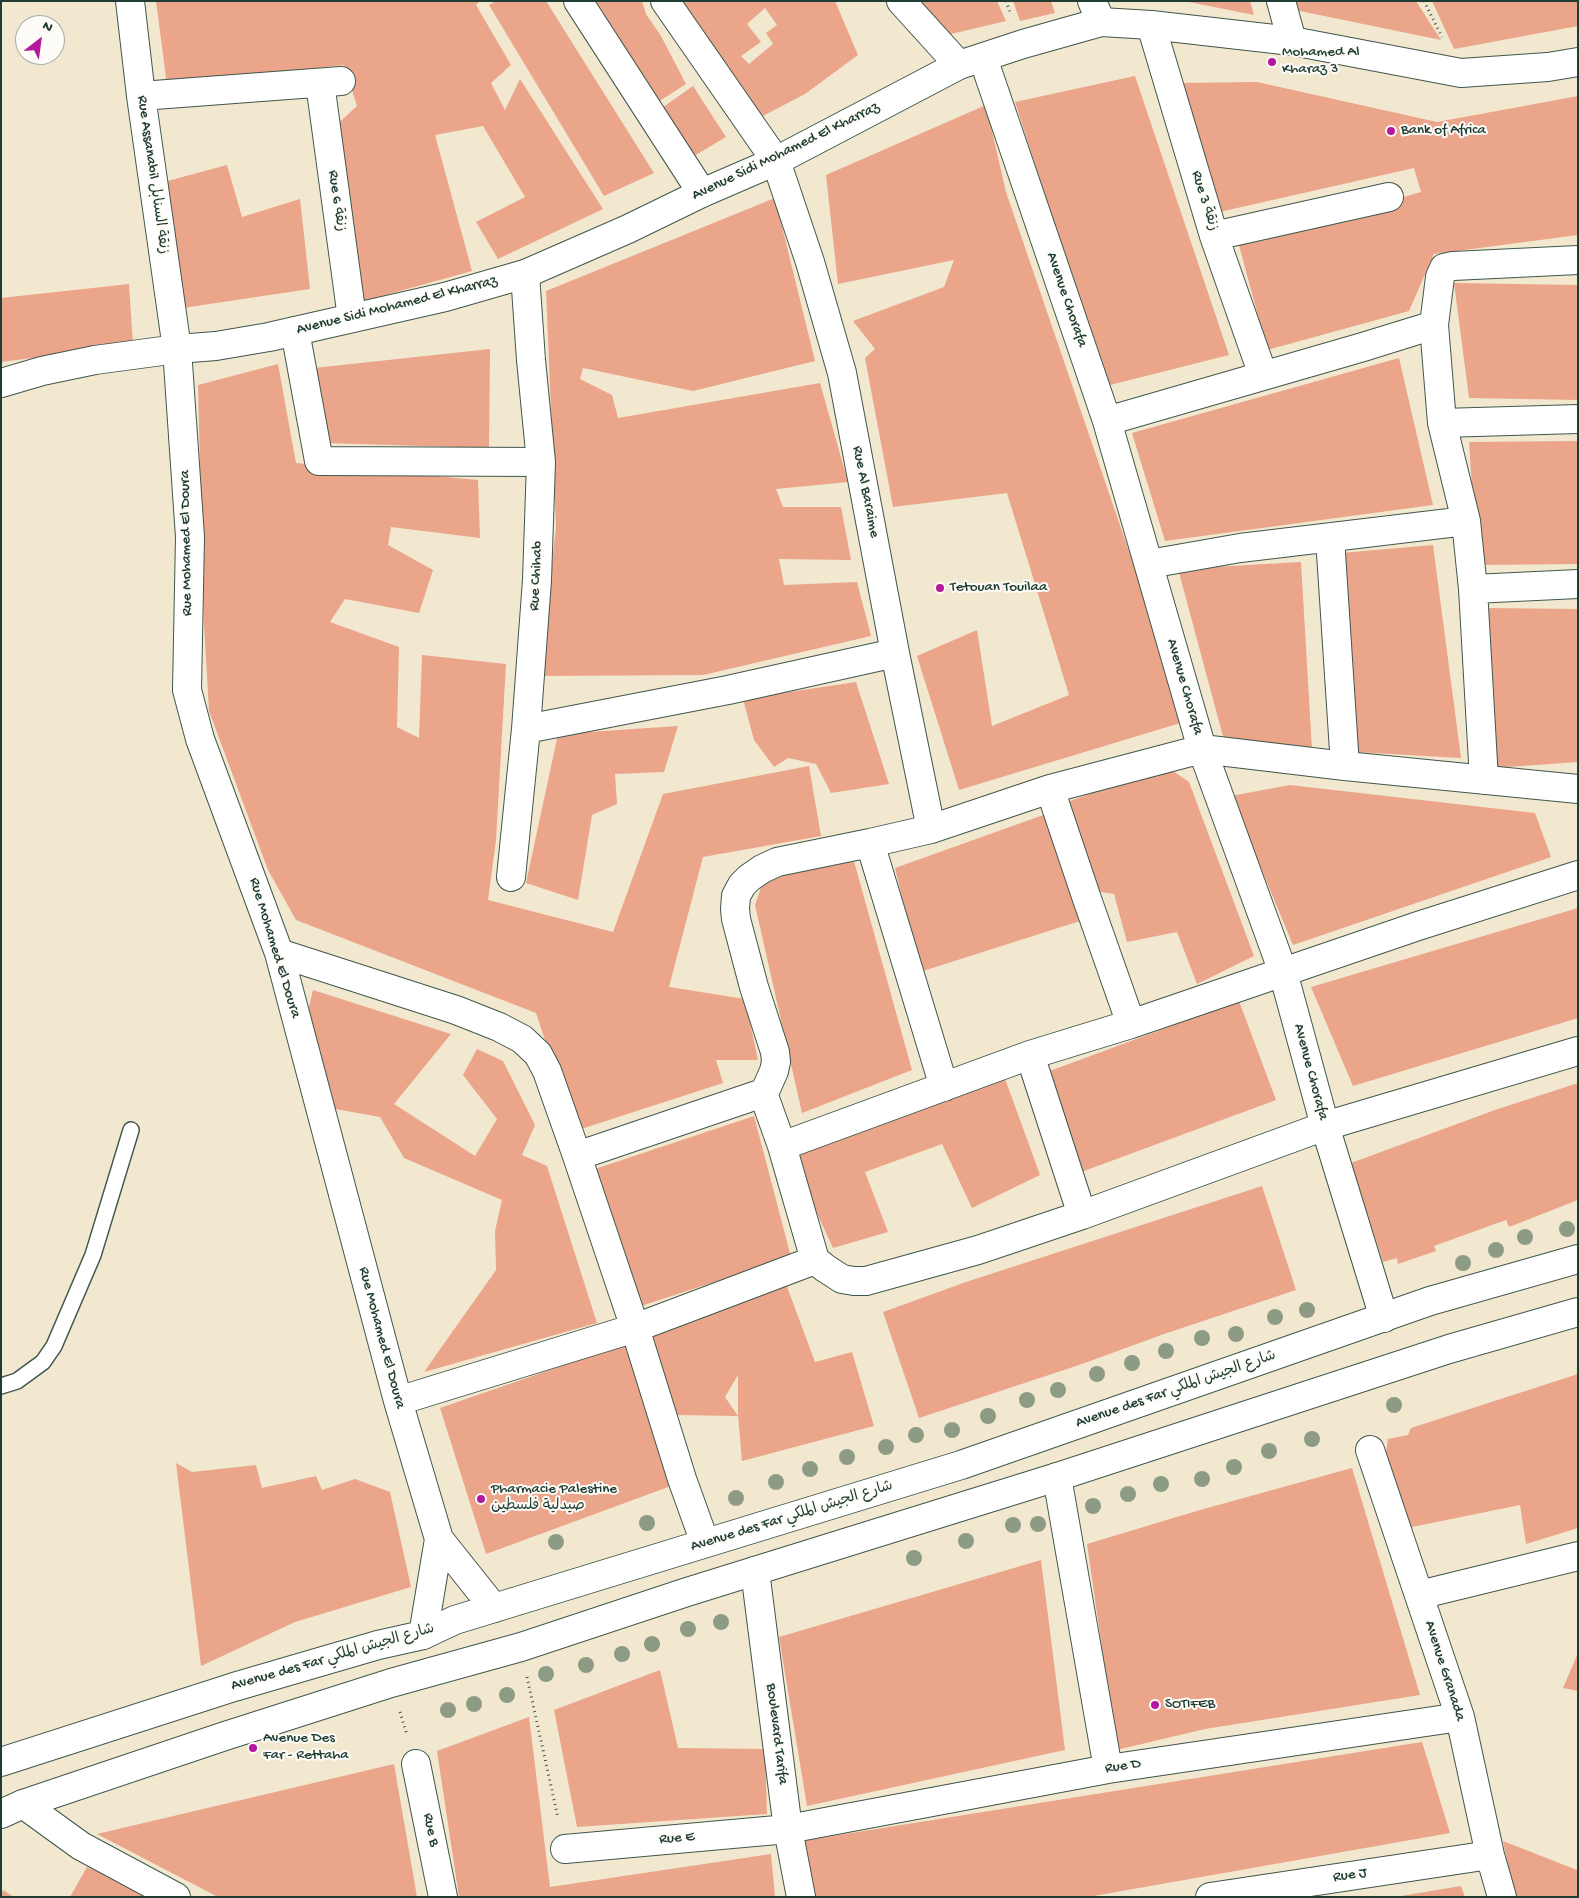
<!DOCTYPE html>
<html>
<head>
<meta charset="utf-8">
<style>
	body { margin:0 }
	#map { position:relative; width:1579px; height:1898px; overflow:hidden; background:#f2e8d0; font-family:"Gochi Hand",sans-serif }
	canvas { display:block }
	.frame { position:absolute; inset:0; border:2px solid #1f3d34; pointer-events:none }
	.north { position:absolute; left:15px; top:15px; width:50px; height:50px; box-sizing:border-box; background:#fdfcf7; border:1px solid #a4b0a9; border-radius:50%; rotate:30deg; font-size:14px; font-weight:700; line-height:20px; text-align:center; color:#1f3d34 }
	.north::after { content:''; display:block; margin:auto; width:18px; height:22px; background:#b5179e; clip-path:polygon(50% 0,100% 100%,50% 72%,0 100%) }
</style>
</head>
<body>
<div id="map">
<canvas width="1579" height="1898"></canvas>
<div class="frame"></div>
<div class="north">N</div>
</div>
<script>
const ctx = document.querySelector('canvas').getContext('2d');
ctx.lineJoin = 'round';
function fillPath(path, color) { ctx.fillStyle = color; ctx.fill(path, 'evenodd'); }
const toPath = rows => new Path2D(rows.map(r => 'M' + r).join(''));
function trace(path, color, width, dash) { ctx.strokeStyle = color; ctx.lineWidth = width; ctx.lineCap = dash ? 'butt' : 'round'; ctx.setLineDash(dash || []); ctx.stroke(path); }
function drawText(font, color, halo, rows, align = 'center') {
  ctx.font = font + ' "Gochi Hand","Playpen Sans Arabic",sans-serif'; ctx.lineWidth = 4; ctx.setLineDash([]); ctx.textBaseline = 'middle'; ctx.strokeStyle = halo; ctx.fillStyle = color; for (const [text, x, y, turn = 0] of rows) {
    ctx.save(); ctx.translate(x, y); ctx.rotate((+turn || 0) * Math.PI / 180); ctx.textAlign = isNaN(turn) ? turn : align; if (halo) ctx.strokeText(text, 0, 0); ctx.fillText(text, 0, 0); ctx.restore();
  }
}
const building = toPath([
	[156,1,480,1,476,5,511,65,491,83,505,110,520,79,603,209,498,259,476,222,525,197,483,126,435,135,472,271,360,302,333,128,357,106,344,65,167,85],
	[496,1,546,1,654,173,604,196,489,5],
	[587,1,642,1,646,14,661,36,686,84,655,104],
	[679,1,835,1,858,55,805,94,761,117,730,69],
	[765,8,777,25,766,33,773,44,749,64,741,56,761,42,747,24],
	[920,1,997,1,1006,21,951,34],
	[1013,1,1051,1,1055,13,1020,21],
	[1189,1,1250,1,1254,15,1189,2],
	[1292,1,1416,1,1441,40,1295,10],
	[1432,1,1578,1,1578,26,1454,49],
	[1135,76,1229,355,1106,386,1015,102],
	[1257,82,1437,122,1578,96,1578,235,1434,254,1409,311,1267,350,1239,245,1421,192,1414,168,1215,213,1178,83],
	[693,86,726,137,689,159,659,110],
	[986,105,1006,192,1187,721,959,790,917,656,977,630,992,726,1069,695,1007,493,893,507,865,358,875,349,853,321,944,287,954,260,838,284,826,175],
	[227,165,242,217,300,199,310,289,176,309,160,183],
	[775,198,815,361,693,391,583,368,580,379,612,395,618,418,820,383,848,482,776,489,783,507,841,507,851,560,779,559,784,585,857,582,871,636,703,675,540,676,556,527,546,291],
	[1454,283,1578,285,1578,400,1469,398],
	[129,284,133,345,1,362,1,298],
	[490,349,489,448,326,443,314,368],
	[1399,358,1433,505,1165,541,1132,433],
	[278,364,296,463,478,480,480,538,391,527,388,545,433,570,419,613,345,599,330,622,399,647,397,727,419,738,422,655,506,664,496,840,488,900,613,932,663,794,809,766,821,836,703,857,669,987,745,999,758,1060,716,1060,723,1083,575,1131,536,1013,296,920,268,870,209,711,204,624,198,385],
	[1578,441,1578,564,1477,565,1469,442],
	[1433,545,1461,758,1355,752,1341,553],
	[1301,562,1312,750,1224,740,1178,569],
	[1486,608,1578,609,1578,762,1493,768],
	[856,682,889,784,831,793,816,764,788,758,774,767,754,740,743,699],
	[678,726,664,772,615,774,617,804,592,815,578,900,526,883,558,734],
	[1167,767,1189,782,1254,956,1197,984,1177,932,1127,942,1114,894,1095,891,1067,802],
	[1290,785,1535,813,1551,857,1293,945,1231,796],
	[1046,814,1080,921,920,972,895,868],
	[852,854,912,1070,802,1113,755,905,765,876],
	[1578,908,1578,1018,1353,1086,1311,987],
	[313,990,451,1034,394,1104,475,1156,497,1119,463,1075,477,1049,503,1061,535,1125,522,1155,547,1166,597,1323,424,1372,496,1270,495,1231,502,1200,404,1158,380,1117,324,1107,306,1020],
	[1239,1001,1276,1100,1076,1174,1039,1075],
	[1003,1073,1040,1175,972,1208,942,1144,865,1172,888,1232,833,1248,790,1155],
	[1578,1083,1578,1200,1509,1227,1506,1220,1434,1246,1436,1251,1398,1264,1397,1258,1383,1262,1351,1163,1495,1110],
	[754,1116,791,1257,641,1306,595,1169],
	[1262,1186,1296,1290,1164,1334,1082,1364,919,1418,883,1312,966,1282],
	[786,1284,815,1362,852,1352,874,1426,742,1461,738,1416,676,1415,650,1332],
	[738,1375,738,1416,725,1397],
	[628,1343,671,1486,486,1554,440,1408],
	[1578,1374,1578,1528,1526,1544,1520,1505,1407,1528,1385,1458,1388,1439,1408,1435,1411,1428],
	[176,1463,192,1472,256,1465,262,1488,316,1476,322,1490,355,1479,390,1492,411,1587,295,1622,201,1666],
	[1352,1468,1420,1695,1205,1729,1108,1752,1102,1648,1087,1544,1200,1510],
	[1041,1560,1065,1750,807,1806,779,1637],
	[1578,1653,1578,1691,1563,1688],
	[660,1670,678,1748,765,1749,767,1814,577,1827,554,1710],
	[529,1717,550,1887,771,1854,775,1897,459,1897,437,1751],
	[1422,1742,1450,1833,1088,1897,814,1897,801,1841],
	[394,1764,417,1897,218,1897,97,1834],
	[1503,1841,1577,1870,1578,1897,1514,1897],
	[87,1867,156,1897,70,1897],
	[1461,1886,1465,1897,1401,1897,1401,1896],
	[3,1890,14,1897,1,1897]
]);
const path = toPath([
	[1006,1,1011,15],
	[1424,1,1442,37],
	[527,1677,558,1818],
	[400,1712,407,1735]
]);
const lane = toPath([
	[1,1386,17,1381,43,1362,54,1346,93,1255,131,1130]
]);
const street = toPath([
	[130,1,141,96,177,349,190,537,187,690,200,739,279,953,398,1401,439,1539,494,1608],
	[578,1,702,193],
	[665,1,776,161,810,262,842,373,895,653,931,829],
	[901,1,959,65],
	[1092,1,1101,22],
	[1281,1,1292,41],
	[1151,25,1214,236,1263,375],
	[983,58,1107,421,1202,749,1283,972,1325,1126,1384,1318],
	[320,83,352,318],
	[141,96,341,81],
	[1214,236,1389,197],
	[295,331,319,461,541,462],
	[1107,421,1363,347,1434,325],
	[1442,423,1578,419],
	[1330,538,1345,766],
	[1149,564,1240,548,1466,521],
	[1473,589,1578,584],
	[526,729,728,690,895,653],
	[1484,780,1473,589,1466,521,1442,423,1434,325,1440,277,1444,268,1453,266,1578,260],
	[1050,789,1087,899,1131,1024],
	[870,843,944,1087],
	[511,877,526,729,537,580,541,462,531,360,525,274],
	[279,953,456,1010,499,1027,522,1039,538,1054,547,1071,577,1156,635,1328,682,1479,705,1543],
	[1030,1055,1082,1215],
	[763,1093,782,1146,815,1260,825,1268,842,1279,854,1281,866,1281,978,1250,1082,1215,1325,1126,1578,1051],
	[782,1146,1030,1055,1131,1024,1418,926,1578,875],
	[577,1156,763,1093,766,1089,774,1071,776,1062,775,1052,754,987,736,919,735,909,736,896,742,885,749,878,762,869,777,862,870,843,931,829,1050,789,1202,749,1345,766,1578,789],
	[398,1401,635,1328,815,1260],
	[1370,1450,1460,1717,1490,1855,1502,1897],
	[1057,1477,1108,1769],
	[755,1571,788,1829,801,1897],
	[1419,1595,1578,1556],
	[423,1635,439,1539],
	[416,1764,443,1897],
	[23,1804,81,1846,176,1897],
	[565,1849,788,1829,1108,1769,1460,1717],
	[1210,1897,1490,1855]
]);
const secondary = toPath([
	[1,383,42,371,95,360,177,349,216,346,269,337,445,297,525,274,628,229,702,193,776,161,959,65,1023,44,1101,22,1151,25,1292,41,1461,73,1548,67,1578,62]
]);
const primary = toPath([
	[1,1762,234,1687,378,1645,423,1635,455,1620,961,1465,1430,1301,1578,1259],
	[1,1814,23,1804,225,1736,391,1683,521,1647,687,1592,1057,1477,1449,1349,1578,1312]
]);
const trees = [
	[1567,1229],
	[1525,1237],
	[1496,1250],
	[1463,1263],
	[1307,1310],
	[1275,1317],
	[1236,1334],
	[1202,1338],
	[1166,1351],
	[1132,1363],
	[1097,1374],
	[1058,1390],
	[1027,1400],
	[1394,1405],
	[988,1416],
	[952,1430],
	[916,1435],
	[1312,1439],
	[886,1447],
	[1269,1451],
	[847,1457],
	[1234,1467],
	[810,1469],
	[1202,1479],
	[776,1482],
	[1161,1484],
	[1128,1494],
	[736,1498],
	[1093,1506],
	[647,1523],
	[1038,1524],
	[1013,1525],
	[966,1541],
	[556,1542],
	[914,1558],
	[721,1622],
	[688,1629],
	[652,1644],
	[622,1654],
	[586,1665],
	[546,1674],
	[507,1695],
	[474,1704],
	[448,1710]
];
const markers = [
	[1272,62,5,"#b5179e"],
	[1391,131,5,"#b5179e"],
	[940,588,5,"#b5179e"],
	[481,1499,5,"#b5179e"],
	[1155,1705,5,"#b5179e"],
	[253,1748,5,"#b5179e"]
];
const poiNames = [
	["Mohamed Al",1282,53],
	["Kharaz 3",1282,70],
	["Bank of Africa",1401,131],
	["Tetouan Touilaa",950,588],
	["Pharmacie Palestine",491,1490],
	["صيدلية فلسطين",491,1507],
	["SOTIFEB",1165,1705],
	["Avenue Des",263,1739],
	["Far - Rettaha",263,1756]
];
const streetNames = [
	["Avenue Sidi Mohamed El Kharraz",786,152,-26],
	["Rue Assanabil زنقة السنابل",152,175,82],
	["Rue 6 زنقة",336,201,82],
	["Rue 3 زنقة",1204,201,73],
	["Avenue Chorafa",1066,300,71],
	["Avenue Sidi Mohamed El Kharraz",397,306,-14],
	["Rue Al Baraime",865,492,79],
	["Rue Mohamed El Doura",187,543,-91],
	["Rue Chihab",537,576,-87],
	["Avenue Chorafa",1184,687,74],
	["Rue Mohamed El Doura",274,948,73],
	["Avenue Chorafa",1310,1072,75],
	["Rue Mohamed El Doura",381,1338,75],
	["Avenue des Far شارع الجيش الملكي",1176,1390,-19],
	["Avenue des Far شارع الجيش الملكي",792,1517,-17],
	["Avenue des Far شارع الجيش الملكي",333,1658,-16],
	["Avenue Granada",1444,1671,72],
	["Boulevard Tarifa",776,1734,83],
	["Rue D",1123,1767,-9],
	["Rue B",430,1830,78],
	["Rue E",677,1839,-5],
	["Rue J",1350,1876,-8]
];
fillPath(building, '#eaa58b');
trace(lane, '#3f574b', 18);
trace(street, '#3f574b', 30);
trace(secondary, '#3f574b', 30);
trace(primary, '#3f574b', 30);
trace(path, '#3f574b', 3, [1, 4]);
trace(lane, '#fff', 15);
trace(street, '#fff', 28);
trace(secondary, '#fff', 28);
trace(primary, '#fff', 28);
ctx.fillStyle = '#8d9b84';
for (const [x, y] of trees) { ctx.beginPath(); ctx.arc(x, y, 8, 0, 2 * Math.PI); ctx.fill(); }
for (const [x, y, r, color] of markers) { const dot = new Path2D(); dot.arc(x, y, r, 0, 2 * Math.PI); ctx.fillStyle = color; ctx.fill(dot); trace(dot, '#fdfcf7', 2); }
drawText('15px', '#1f3d34', '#fdfcf7', poiNames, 'left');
drawText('15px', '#1f3d34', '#fdfcf7', streetNames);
</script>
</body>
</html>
